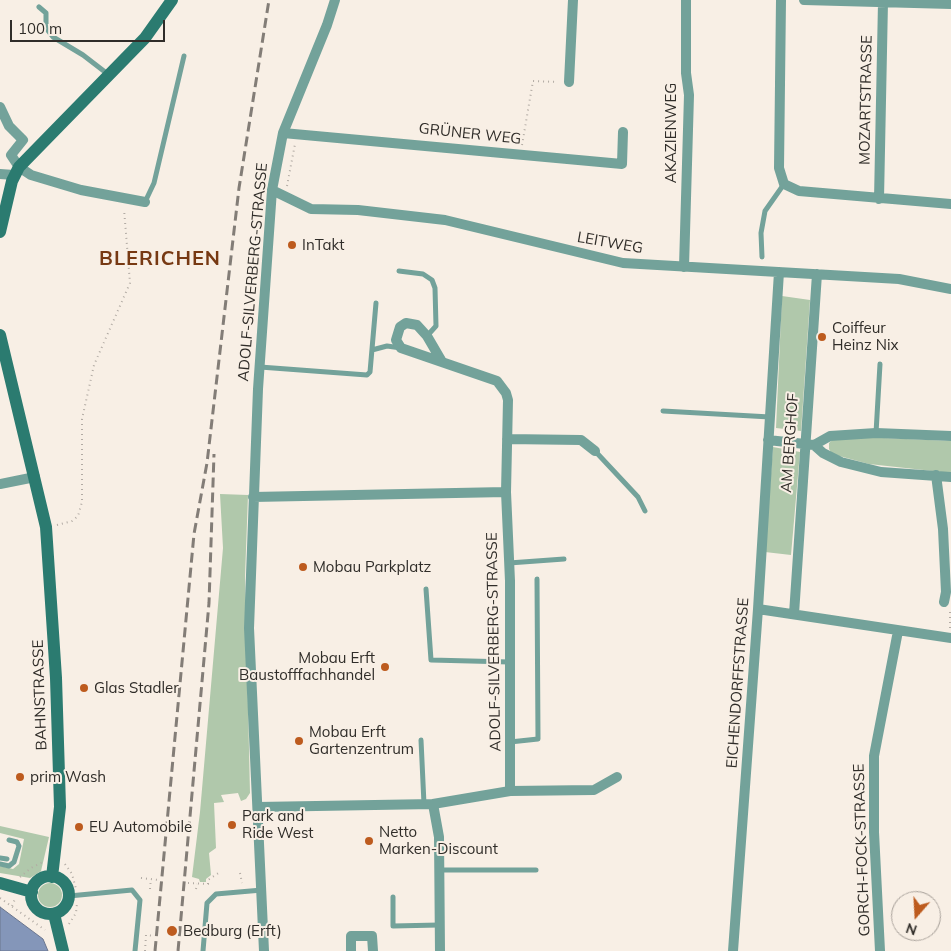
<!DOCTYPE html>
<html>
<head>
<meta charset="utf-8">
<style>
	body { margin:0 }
	#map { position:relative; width:951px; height:951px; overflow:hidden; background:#f8efe5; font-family:Mulish,sans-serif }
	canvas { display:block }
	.north { position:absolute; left:891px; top:891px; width:50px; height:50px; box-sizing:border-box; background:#f8efe5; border:1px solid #a8a19a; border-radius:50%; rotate:199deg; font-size:14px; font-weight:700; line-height:20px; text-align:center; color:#302d29 }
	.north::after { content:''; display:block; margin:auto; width:18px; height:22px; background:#bd5b1e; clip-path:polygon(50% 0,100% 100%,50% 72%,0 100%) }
	.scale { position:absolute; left:10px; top:20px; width:155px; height:22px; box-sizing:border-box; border:2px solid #302d29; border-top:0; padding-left:6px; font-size:15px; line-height:18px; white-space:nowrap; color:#302d29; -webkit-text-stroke:4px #f8efe5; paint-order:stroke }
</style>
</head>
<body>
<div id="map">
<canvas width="951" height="951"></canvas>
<div class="north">N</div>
<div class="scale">100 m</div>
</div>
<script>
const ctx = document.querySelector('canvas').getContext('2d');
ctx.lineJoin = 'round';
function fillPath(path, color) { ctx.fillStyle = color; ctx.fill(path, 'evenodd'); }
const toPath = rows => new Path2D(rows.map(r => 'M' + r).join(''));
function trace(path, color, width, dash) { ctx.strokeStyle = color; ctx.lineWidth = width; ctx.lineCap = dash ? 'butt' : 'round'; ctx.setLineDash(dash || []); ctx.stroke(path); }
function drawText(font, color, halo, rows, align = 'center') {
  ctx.font = font + ' Mulish,sans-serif'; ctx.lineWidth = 4; ctx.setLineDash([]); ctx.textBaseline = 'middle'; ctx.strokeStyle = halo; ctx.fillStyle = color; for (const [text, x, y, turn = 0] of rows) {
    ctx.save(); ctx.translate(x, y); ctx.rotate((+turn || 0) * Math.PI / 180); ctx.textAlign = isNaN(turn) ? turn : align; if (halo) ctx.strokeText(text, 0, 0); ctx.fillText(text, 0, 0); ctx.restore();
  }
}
const green = toPath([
	[782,296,810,300,801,431,776,428],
	[861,437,951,441,951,473,869,464,832,454,829,449,829,443,832,440],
	[773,447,800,452,791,555,765,552],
	[220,494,248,495,245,577,250,793,246,799,241,801,238,793,221,795,224,802,214,803,216,848,209,853,211,875,206,879,206,882,200,882,199,879,192,877,200,812,223,548],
	[0,826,49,837,41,871,30,878,0,873,0,866,13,869,19,864,24,839,0,833],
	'38 895a12 12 0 1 1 24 0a12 12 0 1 1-24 0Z'
]);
const water = toPath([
	[0,907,43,939,48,951,0,951,0,907]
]);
const path = toPath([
	[522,145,533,81,558,82],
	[287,186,295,144],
	[57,525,72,521,78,516,82,502,82,419,94,365,130,283,124,209],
	[950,628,950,610],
	[65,864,72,874,76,889],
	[240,873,242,883],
	[20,877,31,868,43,862],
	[141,878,159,880],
	[188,883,208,884,208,880,220,872],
	[150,889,151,879],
	[196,889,197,884],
	[0,898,45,930],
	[12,906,15,899],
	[69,924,76,913,77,903],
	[145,951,146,935,154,936]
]);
const lane = toPath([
	[39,7,46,13,46,28,53,37,83,55,109,75],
	[145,202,154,183,184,56],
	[762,257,761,233,765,211,784,184],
	[399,271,423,274,432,280,435,288,436,326,427,336],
	[372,350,387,346,401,348],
	[260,367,367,375,370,372,376,303],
	[663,411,770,417],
	[876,433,880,364],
	[595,451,638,497,645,511],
	[509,563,564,559],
	[426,589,431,660,510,662],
	[421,740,424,804],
	[510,742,538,739,537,579],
	[0,858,7,859],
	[0,864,9,866,14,862,19,846,17,842,9,840],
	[440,870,536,870],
	[69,896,132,890,140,900,135,951],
	[393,897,393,926,439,925],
	[203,951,207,903,216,894,262,890]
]);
const street = toPath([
	[781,0,779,168,784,184,799,191,951,204],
	[804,0,951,4],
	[569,82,573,0],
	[0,107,9,126,23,140,11,155,19,167,31,175,81,190,145,202],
	[283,133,622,164,623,132],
	[0,174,14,175],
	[272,190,311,209,358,210,445,220,623,263,899,279,951,289],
	[879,199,883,2],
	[684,267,689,95,686,73,686,0],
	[441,360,427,336,417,325,406,323,400,327,396,340,401,348,497,381,506,393,508,400,506,492,510,581,510,791],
	[507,439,581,440,595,451],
	[768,440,814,445,830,436,876,433,951,436],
	[814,445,823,453,841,462,881,472,951,477],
	[936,475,943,529,946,592,944,602],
	[0,484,35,477],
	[253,497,506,492],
	[758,609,951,638],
	[794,614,817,274],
	[433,804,439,837,440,951],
	[258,807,433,804,510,791,594,790,617,777],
	[264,951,249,628,258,389,272,190,283,133,327,25,335,0],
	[351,951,351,936,372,936,373,951],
	[733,951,758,609,779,272],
	[880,951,874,832,874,756,898,631]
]);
const secondary = toPath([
	[0,232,12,181,19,167,145,38,172,0],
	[0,335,46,527,56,678,60,807,52,877],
	'31 895a19 19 0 1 1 38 0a19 19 0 1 1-38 0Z',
	[0,883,32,892],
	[54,914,63,951]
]);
const rail = toPath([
	[155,951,194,534,207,463,239,188,269,0],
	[178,951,209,603,214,454]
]);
const markers = [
	[292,245,5,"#bd5b1e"],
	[822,337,5,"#bd5b1e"],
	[303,567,5,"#bd5b1e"],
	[385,667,5,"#bd5b1e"],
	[84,688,5,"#bd5b1e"],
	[299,741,5,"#bd5b1e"],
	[20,777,5,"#bd5b1e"],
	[232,825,5,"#bd5b1e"],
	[79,827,5,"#bd5b1e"],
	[369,841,5,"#bd5b1e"],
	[172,931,6,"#bd5b1e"]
];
const streetNames = [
	["MOZARTSTRASSE",866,100,-89],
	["AKAZIENWEG",671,133,-90],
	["GRÜNER WEG",470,134,6],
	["LEITWEG",610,243,10],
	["ADOLF-SILVERBERG-STRASSE",253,272,-85],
	["AM BERGHOF",790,443,-86],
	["ADOLF-SILVERBERG-STRASSE",494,642,-91],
	["EICHENDORFFSTRASSE",738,683,-86],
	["BAHNSTRASSE",40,695,-92],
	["GORCH-FOCK-STRASSE",862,850,-92]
];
const poiNames = [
	["InTakt",302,245],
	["Coiffeur",832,328],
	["Heinz Nix",832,345],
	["Mobau Parkplatz",313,567],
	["Mobau Erft",375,658,"right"],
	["Baustofffachhandel",375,675,"right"],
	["Glas Stadler",94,688],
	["Mobau Erft",309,732],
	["Gartenzentrum",309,749],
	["prim Wash",30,777],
	["Park and",242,816],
	["Ride West",242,833],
	["EU Automobile",89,827],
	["Netto",379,832],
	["Marken-Discount",379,849],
	["Bedburg (Erft)",183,931]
];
const districtNames = [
	["BLERICHEN",160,259]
];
fillPath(green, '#b0c8ab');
fillPath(water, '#8496b9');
trace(water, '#6b768e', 1);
trace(path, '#b2aba4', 2, [1, 4]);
trace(lane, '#73a29a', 5);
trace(street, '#73a29a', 10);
trace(secondary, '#2b7b70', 12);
trace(rail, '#837d77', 3, [10, 5]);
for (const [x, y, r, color] of markers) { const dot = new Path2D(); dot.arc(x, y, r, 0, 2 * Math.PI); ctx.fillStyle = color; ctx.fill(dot); trace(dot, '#f8efe5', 2); }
drawText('15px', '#302d29', '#f8efe5', streetNames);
drawText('15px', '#302d29', '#f8efe5', poiNames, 'left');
ctx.letterSpacing = '1px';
drawText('bold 20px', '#773913', '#f8efe5', districtNames);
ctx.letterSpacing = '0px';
</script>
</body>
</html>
